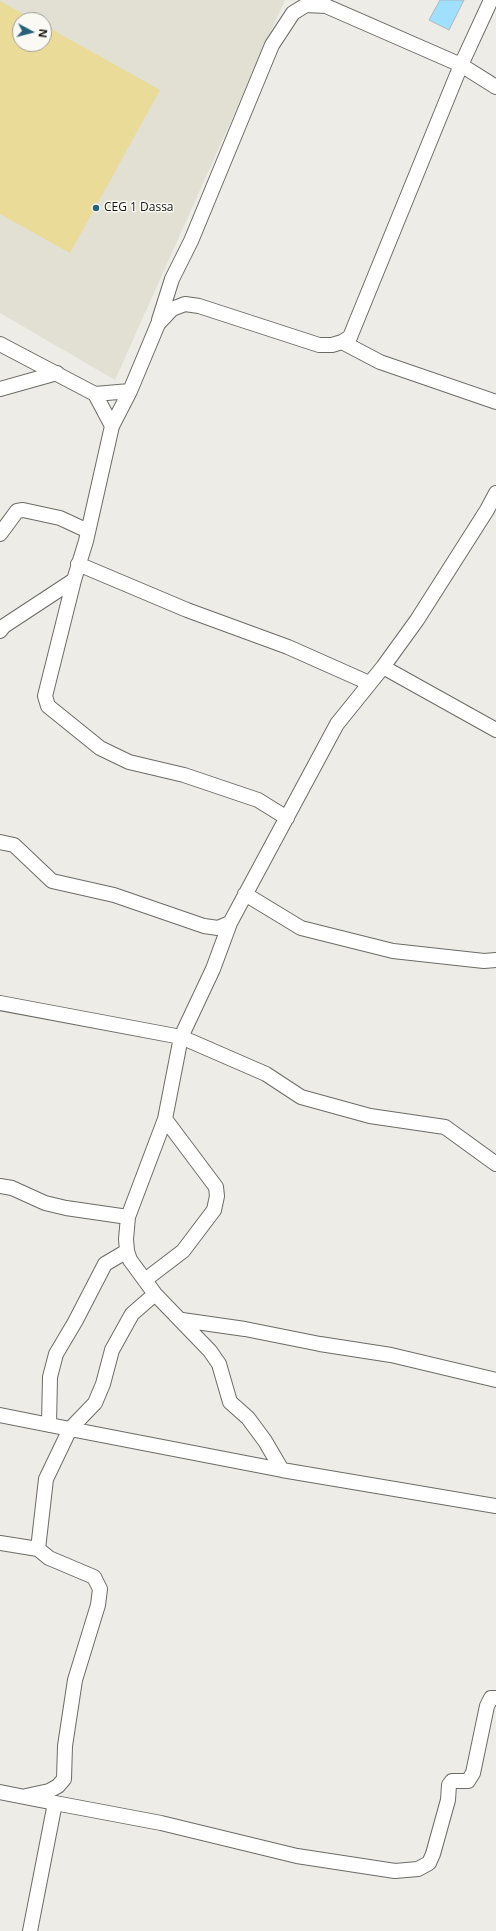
<!DOCTYPE html>
<html>
<head>
<meta charset="utf-8">
<style>
	body { margin:0 }
	#map { position:relative; width:496px; height:1931px; overflow:hidden; background:#edece7; font-family:"Open Sans",sans-serif }
	canvas { display:block }
	.north { position:absolute; left:12px; top:12px; width:40px; height:40px; box-sizing:border-box; background:#faf9f4; border:1px solid #9f9f9b; border-radius:50%; rotate:97deg; font-size:11px; font-weight:700; line-height:16px; text-align:center; color:#171715 }
	.north::after { content:''; display:block; margin:auto; width:14px; height:18px; background:#28617b; clip-path:polygon(50% 0,100% 100%,50% 72%,0 100%) }
</style>
</head>
<body>
<div id="map">
<canvas width="496" height="1931"></canvas>
<div class="north">N</div>
</div>
<script>
const ctx = document.querySelector('canvas').getContext('2d');
ctx.lineJoin = 'round';
function fillPath(path, color) { ctx.fillStyle = color; ctx.fill(path, 'evenodd'); }
const toPath = rows => new Path2D(rows.map(r => 'M' + r).join(''));
function trace(path, color, width, dash) { ctx.strokeStyle = color; ctx.lineWidth = width; ctx.lineCap = dash ? 'butt' : 'round'; ctx.setLineDash(dash || []); ctx.stroke(path); }
function drawText(font, color, halo, rows, align = 'center') {
  ctx.font = font + ' "Open Sans",sans-serif'; ctx.lineWidth = 3; ctx.setLineDash([]); ctx.textBaseline = 'middle'; ctx.strokeStyle = halo; ctx.fillStyle = color; for (const [text, x, y, turn = 0] of rows) {
    ctx.save(); ctx.translate(x, y); ctx.rotate((+turn || 0) * Math.PI / 180); ctx.textAlign = isNaN(turn) ? turn : align; if (halo) ctx.strokeText(text, 0, 0); ctx.fillText(text, 0, 0); ctx.restore();
  }
}
const built = toPath([
	[0,0,285,0,115,380,0,313],
	[20,20,44,20,44,44,20,44]
]);
const green = toPath([
	[0,1,34,20,20,20,20,44,44,44,44,25,160,90,70,253,0,214]
]);
const building = toPath([
	[440,0,464,0,449,30,429,20,440,0]
]);
const street = toPath([
	[159,320,172,279,191,241,272,45,293,13,306,5,326,6,461,65,496,87],
	[342,342,380,362,496,402],
	[0,344,95,394,112,426],
	[0,389,57,373],
	[95,394,130,391],
	[0,534,17,511,23,510,60,518,88,531],
	[78,564,187,610,288,647,369,683],
	[0,631,4,626,74,580],
	[383,667,496,730],
	[287,818,258,800,184,775,129,762,100,748,48,706,45,696,74,580,86,541,112,426,130,391,158,324,172,309,185,304,199,306,319,345,332,345,342,342,350,337,461,65,491,0],
	[0,842,14,845,52,881,114,895,204,926,218,928,230,923],
	[245,894,301,928,393,951,484,961,496,960],
	[0,1003,181,1037,266,1074,301,1097,370,1116,445,1127,496,1164],
	[0,1186,12,1188,45,1203,66,1208,128,1217],
	[145,1280,183,1251,214,1210,217,1196,216,1187,165,1119],
	[155,1294,132,1314,112,1350,103,1384,95,1403,70,1429,282,1470,496,1506],
	[182,1320,245,1329,320,1344,391,1355,496,1380],
	[0,1415,70,1429,46,1479,38,1549],
	[49,1425,50,1377,56,1354,75,1322,105,1264,127,1251],
	[282,1470,265,1441,248,1418,230,1402,219,1364,210,1351,155,1294,130,1260,127,1251,126,1239,128,1217,165,1119,181,1037,213,969,230,923,337,724,383,667,417,620,487,510,496,493],
	[0,1543,38,1549,49,1558,94,1577,100,1589,98,1605,75,1680,65,1746,64,1779,58,1786,49,1791,26,1796],
	[0,1792,55,1803,30,1931],
	[55,1803,161,1823,297,1856,395,1871,418,1869,429,1863,433,1854,448,1800,449,1785,452,1781,468,1781,473,1773,487,1706,491,1698,496,1698]
]);
const markers = [
	[96,208,4,"#28617b"]
];
const poiNames = [
	["CEG 1 Dassa",104,208]
];
fillPath(built, '#e2dfd3');
fillPath(green, '#eadc98');
fillPath(building, '#a1dfff');
trace(building, '#b1b6b9', 1);
trace(street, '#6c6c67', 16);
trace(street, '#fff', 14);
for (const [x, y, r, color] of markers) { const dot = new Path2D(); dot.arc(x, y, r, 0, 2 * Math.PI); ctx.fillStyle = color; ctx.fill(dot); trace(dot, '#faf9f4', 1.5); }
drawText('12px', '#171715', '#faf9f4', poiNames, 'left');
</script>
</body>
</html>
